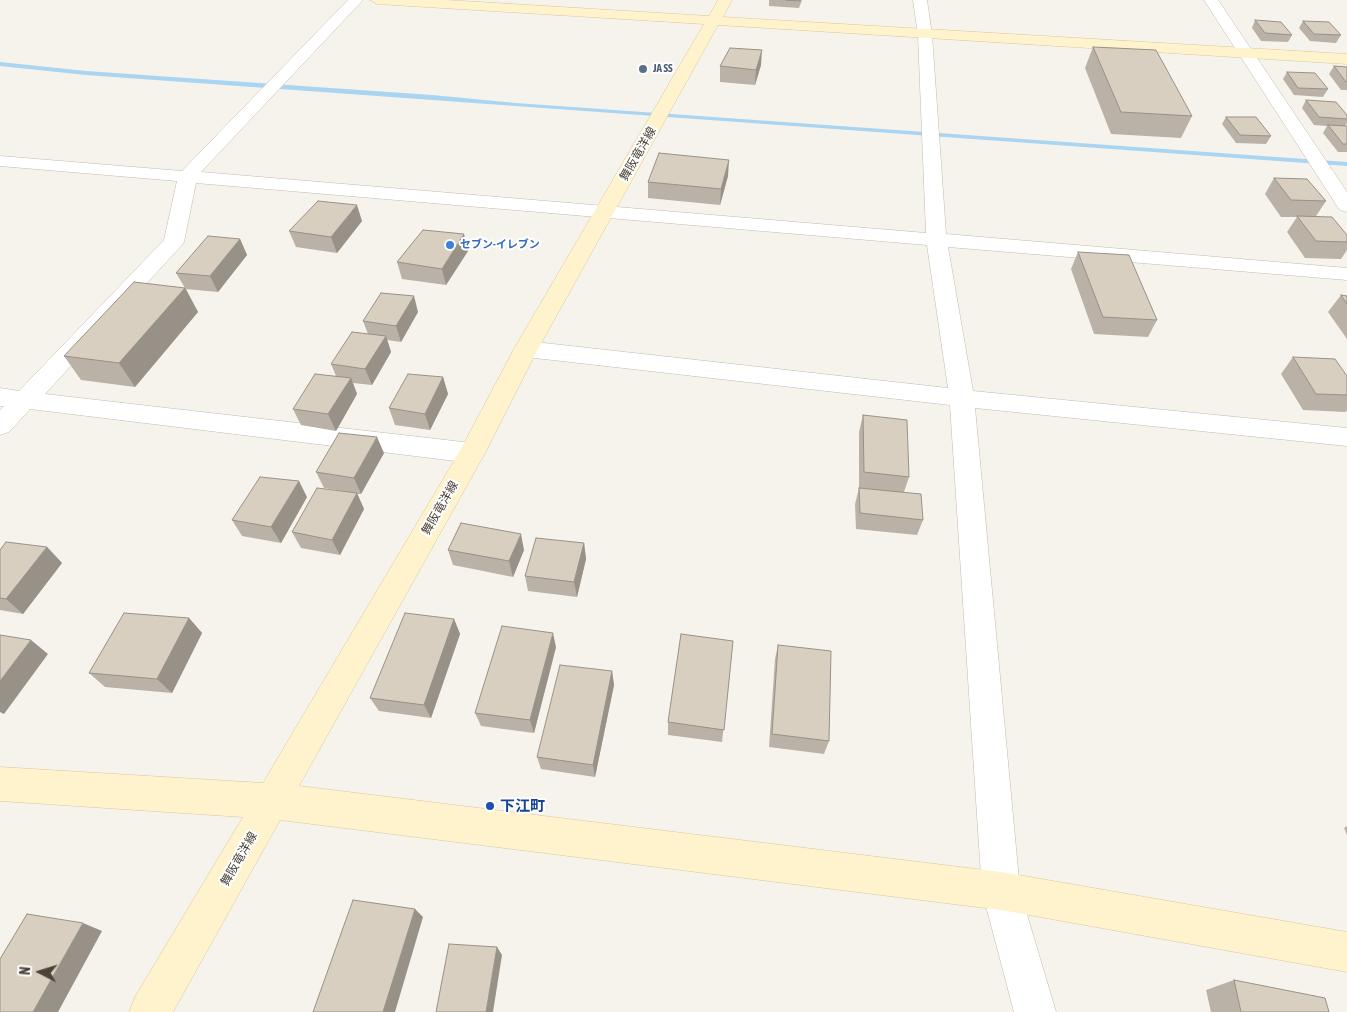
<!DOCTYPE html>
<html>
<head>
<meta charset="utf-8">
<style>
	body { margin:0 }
	#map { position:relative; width:1347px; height:1012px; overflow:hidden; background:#f6f3ec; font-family:"Asap Condensed",sans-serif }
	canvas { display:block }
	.north { position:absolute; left:15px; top:947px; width:50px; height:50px; -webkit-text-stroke:4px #fff; paint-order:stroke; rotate:275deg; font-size:14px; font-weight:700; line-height:20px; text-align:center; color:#4b4439 }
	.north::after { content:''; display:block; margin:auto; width:18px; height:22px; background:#4b4439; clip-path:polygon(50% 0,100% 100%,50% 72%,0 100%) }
</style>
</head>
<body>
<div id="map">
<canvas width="1347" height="1012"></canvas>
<div class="north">N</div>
</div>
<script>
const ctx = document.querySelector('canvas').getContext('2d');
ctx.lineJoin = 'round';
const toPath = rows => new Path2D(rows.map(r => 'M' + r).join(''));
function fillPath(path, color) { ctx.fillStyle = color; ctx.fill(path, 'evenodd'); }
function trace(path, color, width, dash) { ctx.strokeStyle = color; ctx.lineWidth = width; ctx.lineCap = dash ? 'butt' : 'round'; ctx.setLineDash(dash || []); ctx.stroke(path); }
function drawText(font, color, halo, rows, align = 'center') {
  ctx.font = font + ' "Asap Condensed","Noto Sans JP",sans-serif'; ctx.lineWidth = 4; ctx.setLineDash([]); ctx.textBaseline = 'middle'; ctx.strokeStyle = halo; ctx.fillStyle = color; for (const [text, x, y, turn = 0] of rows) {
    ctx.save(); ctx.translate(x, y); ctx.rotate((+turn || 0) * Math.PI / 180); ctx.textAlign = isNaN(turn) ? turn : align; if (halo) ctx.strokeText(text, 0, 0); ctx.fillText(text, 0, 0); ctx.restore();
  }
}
const stream = toPath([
	[0,62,86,71,432,95,516,103,1347,162,1347,166,86,75,0,66,0,62]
]);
const street = toPath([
	[348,0,363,0,201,172,926,233,918,35,913,0,927,0,932,35,946,234,1347,268,1347,280,948,247,973,391,1347,428,1347,446,975,408,1020,891,1056,1012,1014,1012,982,891,950,405,526,357,518,354,514,349,518,344,526,341,948,388,927,245,196,183,184,242,181,246,45,394,472,443,481,446,485,453,481,460,472,463,30,409,9,432,0,435,0,410,4,406,0,406,0,388,19,391,164,240,177,181,0,166,0,156,182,171,348,0],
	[1204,0,1218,0,1347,192,1347,212,1340,210,1337,206,1204,0]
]);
const secondary = toPath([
	[370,0,446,0,709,16,718,0,732,0,723,17,1347,54,1347,64,718,25,538,349,485,453,299,786,1001,872,1347,932,1347,972,1001,910,280,820,173,1012,129,1012,135,997,243,817,0,801,0,767,263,783,461,449,514,349,704,24,377,4,370,0]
]);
const wall = toPath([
	[769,0,802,0,799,8,769,6],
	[1255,20,1292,35,1288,42,1261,41,1252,28],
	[1303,21,1341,35,1336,43,1310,41,1299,28],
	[1093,47,1192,116,1181,138,1111,134,1085,68],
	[761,65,755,85,720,82,720,66],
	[1334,66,1347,67,1347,90,1341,90,1329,74],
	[1287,72,1328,89,1323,97,1294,95,1283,79],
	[1306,100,1347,115,1347,123,1345,126,1347,126,1347,152,1338,152,1323,133,1327,126,1314,125,1302,108],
	[1226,117,1271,136,1266,144,1236,143,1222,124],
	[728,176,720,205,648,198,648,182],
	[1274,178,1326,201,1316,216,1347,235,1347,250,1341,259,1305,258,1287,232,1297,217,1281,217,1265,194],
	[362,221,337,253,296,247,289,231],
	[240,239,247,255,218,292,186,289,198,312,135,387,81,380,64,356,185,288,176,273],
	[468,251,446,285,402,279,397,262],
	[1078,252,1157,320,1148,337,1094,334,1071,269],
	[1341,295,1347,296,1347,339,1328,312],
	[418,312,401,342,387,340,391,352,372,385,353,383,357,394,336,431,301,425,293,409,336,376,331,364,368,334,363,321],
	[1293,357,1347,376,1347,410,1346,412,1303,410,1281,374],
	[443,377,448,394,430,430,395,425,389,408],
	[863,415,909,477,904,492,923,520,917,535,856,529,855,504,859,488,859,432],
	[384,453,361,494,357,494,364,509,340,555,301,548,292,532,343,491,324,488,316,472],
	[307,497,281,543,242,536,232,520],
	[584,543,586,559,577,597,528,591,525,576],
	[47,547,62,563,23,614,0,610,0,550],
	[448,550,524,550,513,577,453,565],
	[189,618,202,633,172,693,105,687,89,673],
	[454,619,460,634,431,718,379,711,370,698],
	[733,641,722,742,668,735,668,722],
	[778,645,829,741,824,754,769,747,775,659],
	[556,647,534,733,481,726,475,713],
	[612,671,614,685,595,777,541,769,537,757],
	[1347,826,1347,835,1344,828],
	[1234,980,1329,1012,1211,1012,1206,990]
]);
const shadedWall = toPath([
	[762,50,761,65,755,85,756,70],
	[729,160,728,176,720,205,721,189],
	[357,205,362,221,337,253,331,237],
	[464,234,468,251,446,285,442,269],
	[240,239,247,255,218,292,210,276],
	[185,288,198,312,135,387,119,363],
	[414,296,418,312,401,342,396,326],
	[386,336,391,352,372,385,365,369],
	[443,377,448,394,430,430,425,414],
	[351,378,357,394,336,431,328,414],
	[377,437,384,453,361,494,354,478],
	[299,481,307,497,281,543,271,527],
	[357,493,364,509,340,555,332,540],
	[521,534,524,550,513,577,509,561],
	[584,543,586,559,577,597,574,582],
	[47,547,62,563,23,614,6,599],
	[189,618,202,633,172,693,157,679],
	[454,619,460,634,431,718,424,705],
	[553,633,556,647,534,733,530,720],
	[31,640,48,654,4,714,0,712,0,681],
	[612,671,614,685,595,777,593,765],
	[415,909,423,917,395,1012,383,1012],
	[83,923,102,931,58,1012,33,1012],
	[497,947,502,955,493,1012,486,1012]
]);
const building = toPath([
	[786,0,800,0,800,1,786,0],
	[1255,20,1281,22,1292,35,1265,33,1255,20],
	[1303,21,1329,22,1341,35,1314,34,1303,21],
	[1093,47,1156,50,1192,116,1121,112,1093,47],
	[730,48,762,50,756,70,720,66,730,48],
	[1334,66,1347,67,1347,82,1346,82,1334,66],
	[1287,72,1315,73,1328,89,1298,88,1287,72],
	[1306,100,1336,102,1347,115,1347,119,1319,117,1306,100],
	[1226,117,1256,117,1271,136,1240,135,1226,117],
	[1328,125,1347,126,1347,144,1343,144,1328,125],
	[659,153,729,160,721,189,648,182,659,153],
	[1274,178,1307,179,1326,201,1291,200,1274,178],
	[318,201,357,205,331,237,289,231,318,201],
	[1297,216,1332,217,1347,235,1347,242,1316,241,1297,216],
	[423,230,464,234,442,269,397,262,423,230],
	[208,236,240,239,210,276,176,273,208,236],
	[1078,252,1129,255,1157,320,1103,317,1078,252],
	[134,282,185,288,119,363,64,356,134,282],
	[381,293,414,296,396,326,363,321,381,293],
	[1341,295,1347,296,1347,304,1341,295],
	[352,332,386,336,365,369,331,364,352,332],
	[1293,357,1335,359,1347,376,1347,395,1316,394,1293,357],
	[315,374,351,378,328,414,293,409,315,374],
	[408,374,443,377,425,414,389,408,408,374],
	[863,415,907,420,909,477,864,472,863,415],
	[339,433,377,437,354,478,316,472,339,433],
	[260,477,299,481,271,527,232,520,260,477],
	[317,488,357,493,332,540,292,532,317,488],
	[859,488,921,494,923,520,860,513,859,488],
	[461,523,521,534,509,561,448,550,461,523],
	[536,538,584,543,574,582,525,576,536,538],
	[6,542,47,547,6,599,0,598,0,550,6,542],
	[124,613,189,618,157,679,89,673,124,613],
	[405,613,454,619,424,705,370,698,405,613],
	[502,626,553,633,530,720,475,713,502,626],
	[681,634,733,641,724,730,668,722,681,634],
	[0,635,31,640,0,681,0,635],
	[778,645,831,651,829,741,772,734,778,645],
	[560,665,612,671,593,765,537,757,560,665],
	[353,900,415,909,383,1012,313,1012,353,900],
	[27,914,83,923,33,1012,0,1012,0,959,27,914],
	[449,944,497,947,486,1012,436,1012,449,944],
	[1234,980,1325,998,1329,1012,1241,1012,1234,980]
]);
const markers = [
	[643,69,5,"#5c6f8a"],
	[450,245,5,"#3f7fe0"],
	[490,806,5,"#1a4fb4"]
];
const farServicenames = [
	["JA SS",653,69]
];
const farShopnames = [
	["セブン-イレブン",460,245]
];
const streetNames = [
	["舞阪竜洋線",638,154,-60],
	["舞阪竜洋線",440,508,-60],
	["舞阪竜洋線",239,859,-60]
];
const nearTransitnames = [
	["下江町",500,806]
];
fillPath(stream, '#a9d4f2');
trace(street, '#c2bbae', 1);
trace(secondary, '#d6c79b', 1);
fillPath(street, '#fff');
fillPath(secondary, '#fff3cd');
fillPath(wall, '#bab2a6');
fillPath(shadedWall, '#979187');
fillPath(building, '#d8cfc1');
trace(building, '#979187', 1);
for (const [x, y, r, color] of markers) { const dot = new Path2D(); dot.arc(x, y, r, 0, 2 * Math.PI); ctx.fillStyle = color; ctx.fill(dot); trace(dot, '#fff', 2); }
drawText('bold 11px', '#4e5e75', '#fff', farServicenames, 'left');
drawText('bold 11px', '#366cbe', '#fff', farShopnames, 'left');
drawText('12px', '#4b4439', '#fff', streetNames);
drawText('bold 15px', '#164399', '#fff', nearTransitnames, 'left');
</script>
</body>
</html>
